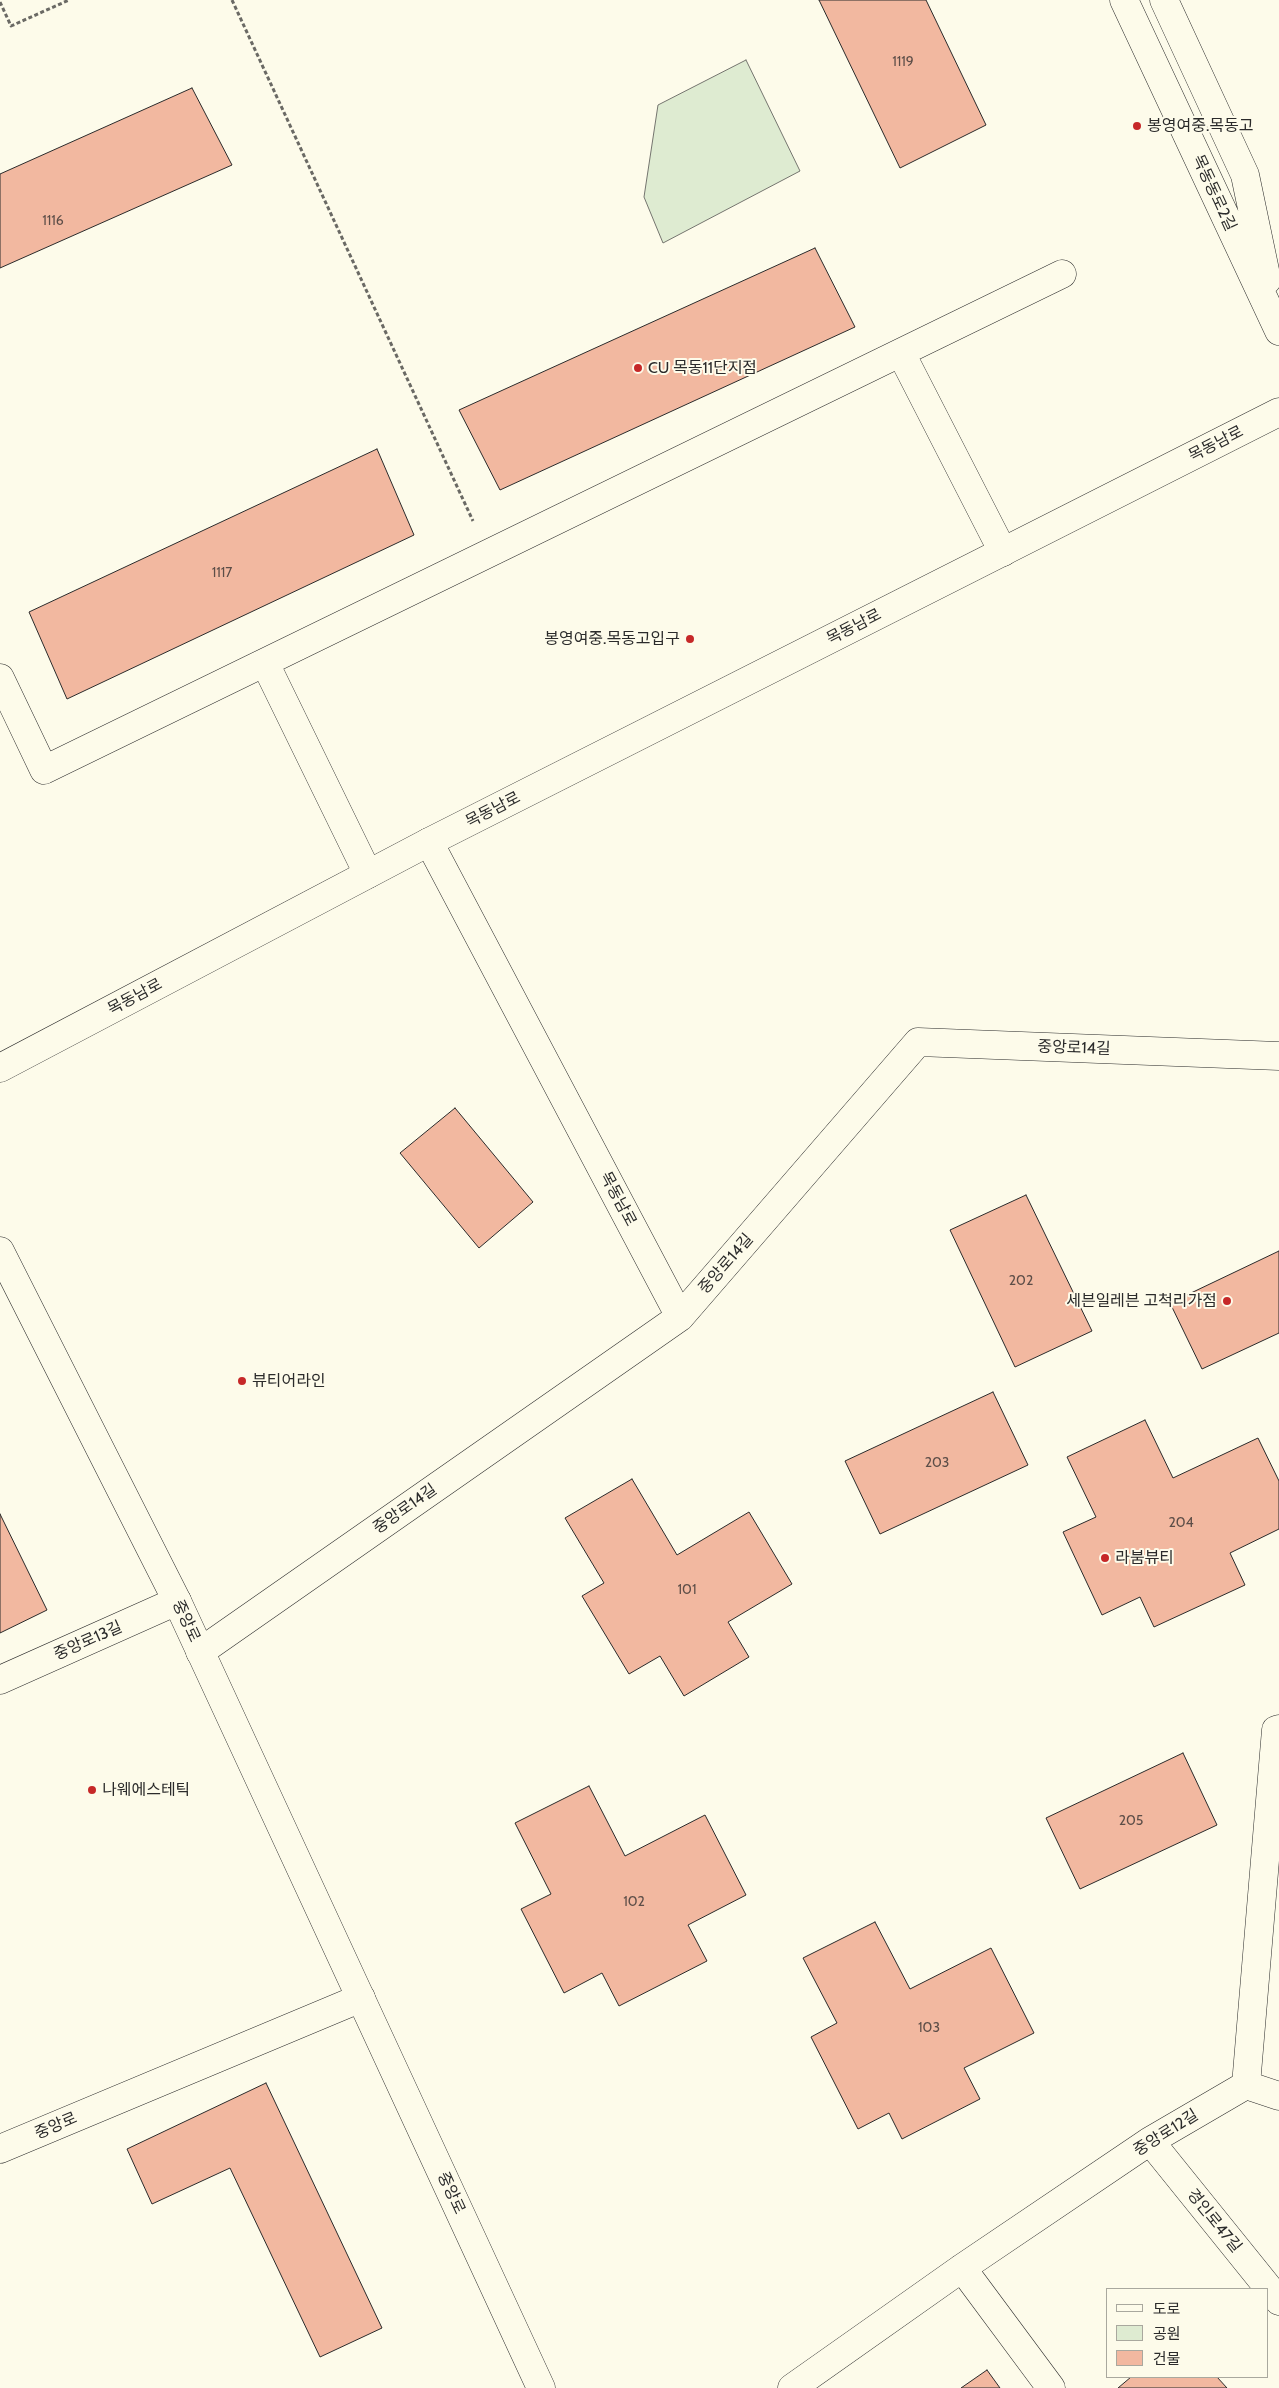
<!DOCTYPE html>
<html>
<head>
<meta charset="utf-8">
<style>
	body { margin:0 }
	#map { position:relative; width:1279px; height:2388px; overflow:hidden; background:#fdfbea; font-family:Cabin,"Noto Sans KR",sans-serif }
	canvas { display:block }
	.legend { position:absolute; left:1106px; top:2288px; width:162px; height:90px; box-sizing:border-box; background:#fdfbea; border:1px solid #a9a89e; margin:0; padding:6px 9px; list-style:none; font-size:15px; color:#2b2b2b }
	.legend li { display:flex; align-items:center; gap:10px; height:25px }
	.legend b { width:25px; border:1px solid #a9a89e }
</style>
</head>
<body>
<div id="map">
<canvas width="1279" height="2388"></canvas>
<ul class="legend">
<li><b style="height:6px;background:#fdfbea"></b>도로</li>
<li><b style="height:14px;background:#deebd1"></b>공원</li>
<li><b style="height:14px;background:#f2b8a0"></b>건물</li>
</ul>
</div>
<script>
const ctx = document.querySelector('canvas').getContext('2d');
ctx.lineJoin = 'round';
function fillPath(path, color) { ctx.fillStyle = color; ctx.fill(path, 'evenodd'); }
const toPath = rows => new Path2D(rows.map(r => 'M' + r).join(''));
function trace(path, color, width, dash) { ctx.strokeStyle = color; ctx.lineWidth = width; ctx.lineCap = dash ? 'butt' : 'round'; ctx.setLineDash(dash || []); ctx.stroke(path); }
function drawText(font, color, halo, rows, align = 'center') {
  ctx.font = font + ' Cabin,"Noto Sans KR",sans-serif'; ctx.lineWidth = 4; ctx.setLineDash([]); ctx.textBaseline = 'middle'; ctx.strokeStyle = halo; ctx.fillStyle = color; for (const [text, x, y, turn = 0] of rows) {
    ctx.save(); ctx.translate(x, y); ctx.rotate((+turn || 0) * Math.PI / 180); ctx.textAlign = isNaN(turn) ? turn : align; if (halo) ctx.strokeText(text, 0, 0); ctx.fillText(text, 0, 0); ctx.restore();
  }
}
const green = toPath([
	[746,60,800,171,663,243,644,197,658,105,746,60]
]);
const building = toPath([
	[819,0,926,0,986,125,900,168,819,0],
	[192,88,232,165,0,268,0,174,192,88],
	[815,248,855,327,500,490,459,410,815,248],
	[377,449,414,535,67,699,29,612,377,449],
	[455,1108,533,1202,479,1248,400,1153,455,1108],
	[1026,1195,1092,1331,1015,1367,950,1230,1026,1195],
	[1279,1251,1279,1333,1202,1369,1170,1303,1279,1251],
	[993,1392,1028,1465,880,1534,845,1461,993,1392],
	[1145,1420,1173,1478,1258,1438,1279,1481,1279,1529,1230,1553,1245,1585,1154,1627,1140,1597,1102,1615,1063,1532,1096,1517,1067,1457,1145,1420],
	[632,1479,677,1555,749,1512,792,1584,728,1622,749,1657,684,1696,660,1656,629,1674,582,1596,604,1583,565,1518,632,1479],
	[0,1514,47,1610,0,1633,0,1514],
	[1183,1753,1217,1825,1080,1889,1046,1818,1183,1753],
	[589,1786,625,1856,705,1815,746,1895,688,1925,707,1961,619,2006,602,1973,564,1993,521,1909,551,1894,515,1823,589,1786],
	[875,1922,910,1989,991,1948,1034,2033,964,2068,980,2099,902,2139,889,2113,858,2129,811,2037,837,2023,803,1958,875,1922],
	[266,2083,382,2328,320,2357,230,2168,152,2204,127,2149,266,2083],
	[987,2370,1000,2388,961,2388,987,2370],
	[1131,2377,1217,2377,1227,2388,1118,2388,1131,2377]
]);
const path = toPath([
	[232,0,473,521],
	[0,2,11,26,69,0]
]);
const minor = toPath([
	[1124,0,1279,331],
	[1164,0,1245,175,1267,280],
	[901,353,1003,552],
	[265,663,368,874],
	[0,678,44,770,1062,274],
	[429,842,680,1317],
	[200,1652,680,1317,918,1042,1279,1056],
	[0,1680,177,1601],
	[1246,2085,1279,2096],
	[1150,2141,1279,2301],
	[0,2149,361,1998],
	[962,2268,1051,2388],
	[792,2388,962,2268,1150,2141,1246,2085,1276,1730,1279,1729]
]);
const major = toPath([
	[0,1068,429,842,1279,412],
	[0,1251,177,1601,541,2388]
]);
const markers = [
	[1137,126,5,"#c62828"],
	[638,368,5,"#c62828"],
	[690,639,5,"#c62828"],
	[1227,1301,5,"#c62828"],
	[242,1381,5,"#c62828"],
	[1105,1558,5,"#c62828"],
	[92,1790,5,"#c62828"]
];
const numberNames = [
	["1119",903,62],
	["1116",53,221],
	["1117",222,573],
	["202",1021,1281],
	["203",937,1463],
	["204",1181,1523],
	["101",687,1590],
	["205",1131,1821],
	["102",634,1902],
	["103",929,2028]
];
const poiNames = [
	["봉영여중.목동고",1147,126],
	["CU 목동11단지점",648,368],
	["봉영여중.목동고입구",680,639,"right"],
	["세븐일레븐 고척리가점",1217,1301,"right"],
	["뷰티어라인",252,1381],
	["라붐뷰티",1115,1558],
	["나웨에스테틱",102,1790]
];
const streetNames = [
	["목동동로2길",1214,193,65],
	["목동남로",1216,444,-27],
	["목동남로",854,627,-27],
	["목동남로",493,810,-27],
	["목동남로",135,997,-28],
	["중앙로14길",1074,1048,2],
	["목동남로",618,1199,62],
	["중앙로14길",726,1264,-49],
	["중앙로14길",405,1509,-35],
	["중앙로",186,1621,65],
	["중앙로13길",88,1641,-24],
	["중앙로",56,2126,-23],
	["중앙로12길",1166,2133,-32],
	["중앙로",451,2193,65],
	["경인로47길",1214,2221,51]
];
fillPath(green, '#deebd1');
trace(green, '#74746e', 1);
fillPath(building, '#f2b8a0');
trace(building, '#2b2b2b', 1);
trace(minor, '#2b2b2b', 29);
trace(major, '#2b2b2b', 29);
trace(path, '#6a6964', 3, [4, 2.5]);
trace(minor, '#fdfbea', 28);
trace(major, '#fdfbea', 28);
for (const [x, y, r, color] of markers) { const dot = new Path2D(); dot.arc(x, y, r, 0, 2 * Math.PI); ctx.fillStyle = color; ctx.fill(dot); trace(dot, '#fdfbea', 2); }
drawText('14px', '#5d4e48', null, numberNames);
drawText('16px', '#2b2b2b', '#fdfbea', poiNames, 'left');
drawText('16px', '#2b2b2b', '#fdfbea', streetNames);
</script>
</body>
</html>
